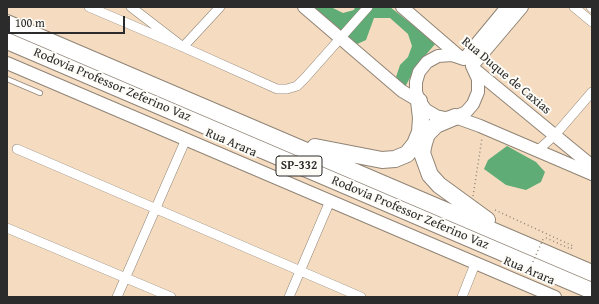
<!DOCTYPE html>
<html>
<head>
<meta charset="utf-8">
<style>
	body { margin:0 }
	#map { position:relative; width:599px; height:304px; overflow:hidden; background:#f5dcc0; font-family:"Gentium Book Plus",serif }
	canvas { display:block }
	.frame { position:absolute; inset:0; border:8px solid #2b2b2b; pointer-events:none }
	.scale { position:absolute; left:8px; top:16px; width:117px; height:18px; box-sizing:border-box; border:2px solid #2b2b2b; border-top:0; padding-left:5px; font-size:12px; line-height:14px; white-space:nowrap; color:#2b2b2b; -webkit-text-stroke:3px #fdfcf7; paint-order:stroke }
</style>
</head>
<body>
<div id="map">
<canvas width="599" height="304"></canvas>
<div class="frame"></div>
<div class="scale">100 m</div>
</div>
<script>
const ctx = document.querySelector('canvas').getContext('2d');
ctx.lineJoin = 'round';
function fillPath(path, color) { ctx.fillStyle = color; ctx.fill(path, 'evenodd'); }
const toPath = rows => new Path2D(rows.map(r => 'M' + r).join(''));
function trace(path, color, width, dash) { ctx.strokeStyle = color; ctx.lineWidth = width; ctx.lineCap = dash ? 'butt' : 'round'; ctx.setLineDash(dash || []); ctx.stroke(path); }
function drawText(font, color, halo, rows, align = 'center') {
  ctx.font = font + ' "Gentium Book Plus",serif'; ctx.lineWidth = 4; ctx.setLineDash([]); ctx.textBaseline = 'middle'; ctx.strokeStyle = halo; ctx.fillStyle = color; for (const [text, x, y, turn = 0] of rows) {
    ctx.save(); ctx.translate(x, y); ctx.rotate((+turn || 0) * Math.PI / 180); ctx.textAlign = isNaN(turn) ? turn : align; if (halo) ctx.strokeText(text, 0, 0); ctx.fillText(text, 0, 0); ctx.restore();
  }
}
const forest = toPath([
	[308,7,331,7,343,13,354,10,355,7,390,7,436,43,417,65,405,87,396,77,400,65,408,57,412,46,408,34,390,18,374,18,366,40,355,45],
	[507,146,536,162,545,172,541,182,526,190,506,185,484,169,488,160]
]);
const path = toPath([
	[473,196,482,138],
	[495,210,573,246,571,249,544,237]
]);
const lane = toPath([
	[7,79,40,93]
]);
const street = toPath([
	[89,7,183,47,277,89,287,89,297,86,305,78,368,7],
	[131,7,183,47,220,7],
	[574,7,592,22],
	[591,7,592,8],
	[17,149,361,297],
	[537,151,555,135,592,92],
	[7,228,171,297],
	[117,297,186,139],
	[289,297,330,201],
	[462,297,475,264]
]);
const secondary = toPath([
	[304,7,402,91,419,101],
	[402,7,460,57],
	[507,7,464,59,452,55,438,56,427,62,419,72,416,82,416,92,419,101,426,110,436,116,445,118,455,117,466,112,473,104,478,92,478,79,472,66,522,7],
	[7,63,555,297],
	[474,69,592,166],
	[455,117,480,126,592,174]
]);
const highway = toPath([
	[7,23,592,273],
	[7,41,592,291],
	[455,117,436,125,427,134,424,143,422,153,430,175,439,185,487,220],
	[315,147,382,160,395,159,407,154,415,144,420,132,421,118,419,101]
]);
const pathBridge = toPath([
	[528,273,544,237]
]);
const shields = [
	[299,166,46]
];
const shieldNames = [
	["SP-332",299,166]
];
const streetNames = [
	["Rua Duque de Caxias",506,76,40],
	["Rodovia Professor Zeferino Vaz",112,85,23],
	["Rua Arara",231,143,23],
	["Rodovia Professor Zeferino Vaz",410,213,23],
	["Rua Arara",529,271,23]
];
fillPath(forest, '#5fac77');
trace(lane, '#908476', 6);
trace(street, '#908476', 10);
trace(secondary, '#908476', 14);
trace(highway, '#908476', 18);
trace(path, '#908476', 1.5, [1, 3]);
trace(lane, '#fff', 4.5);
trace(street, '#fff', 9);
trace(secondary, '#fff', 12);
trace(highway, '#fff', 16);
trace(pathBridge, '#908476', 1.5, [1, 3]);
for (const [x, y, w] of shields) { const box = new Path2D(); box.roundRect(x - w / 2, y - 10, w, 20, 3); ctx.fillStyle = '#fdfcf7'; ctx.fill(box); trace(box, '#2b2b2b', 1); }
drawText('bold 12px', '#2b2b2b', null, shieldNames);
drawText('13px', '#2b2b2b', '#fdfcf7', streetNames);
</script>
</body>
</html>
